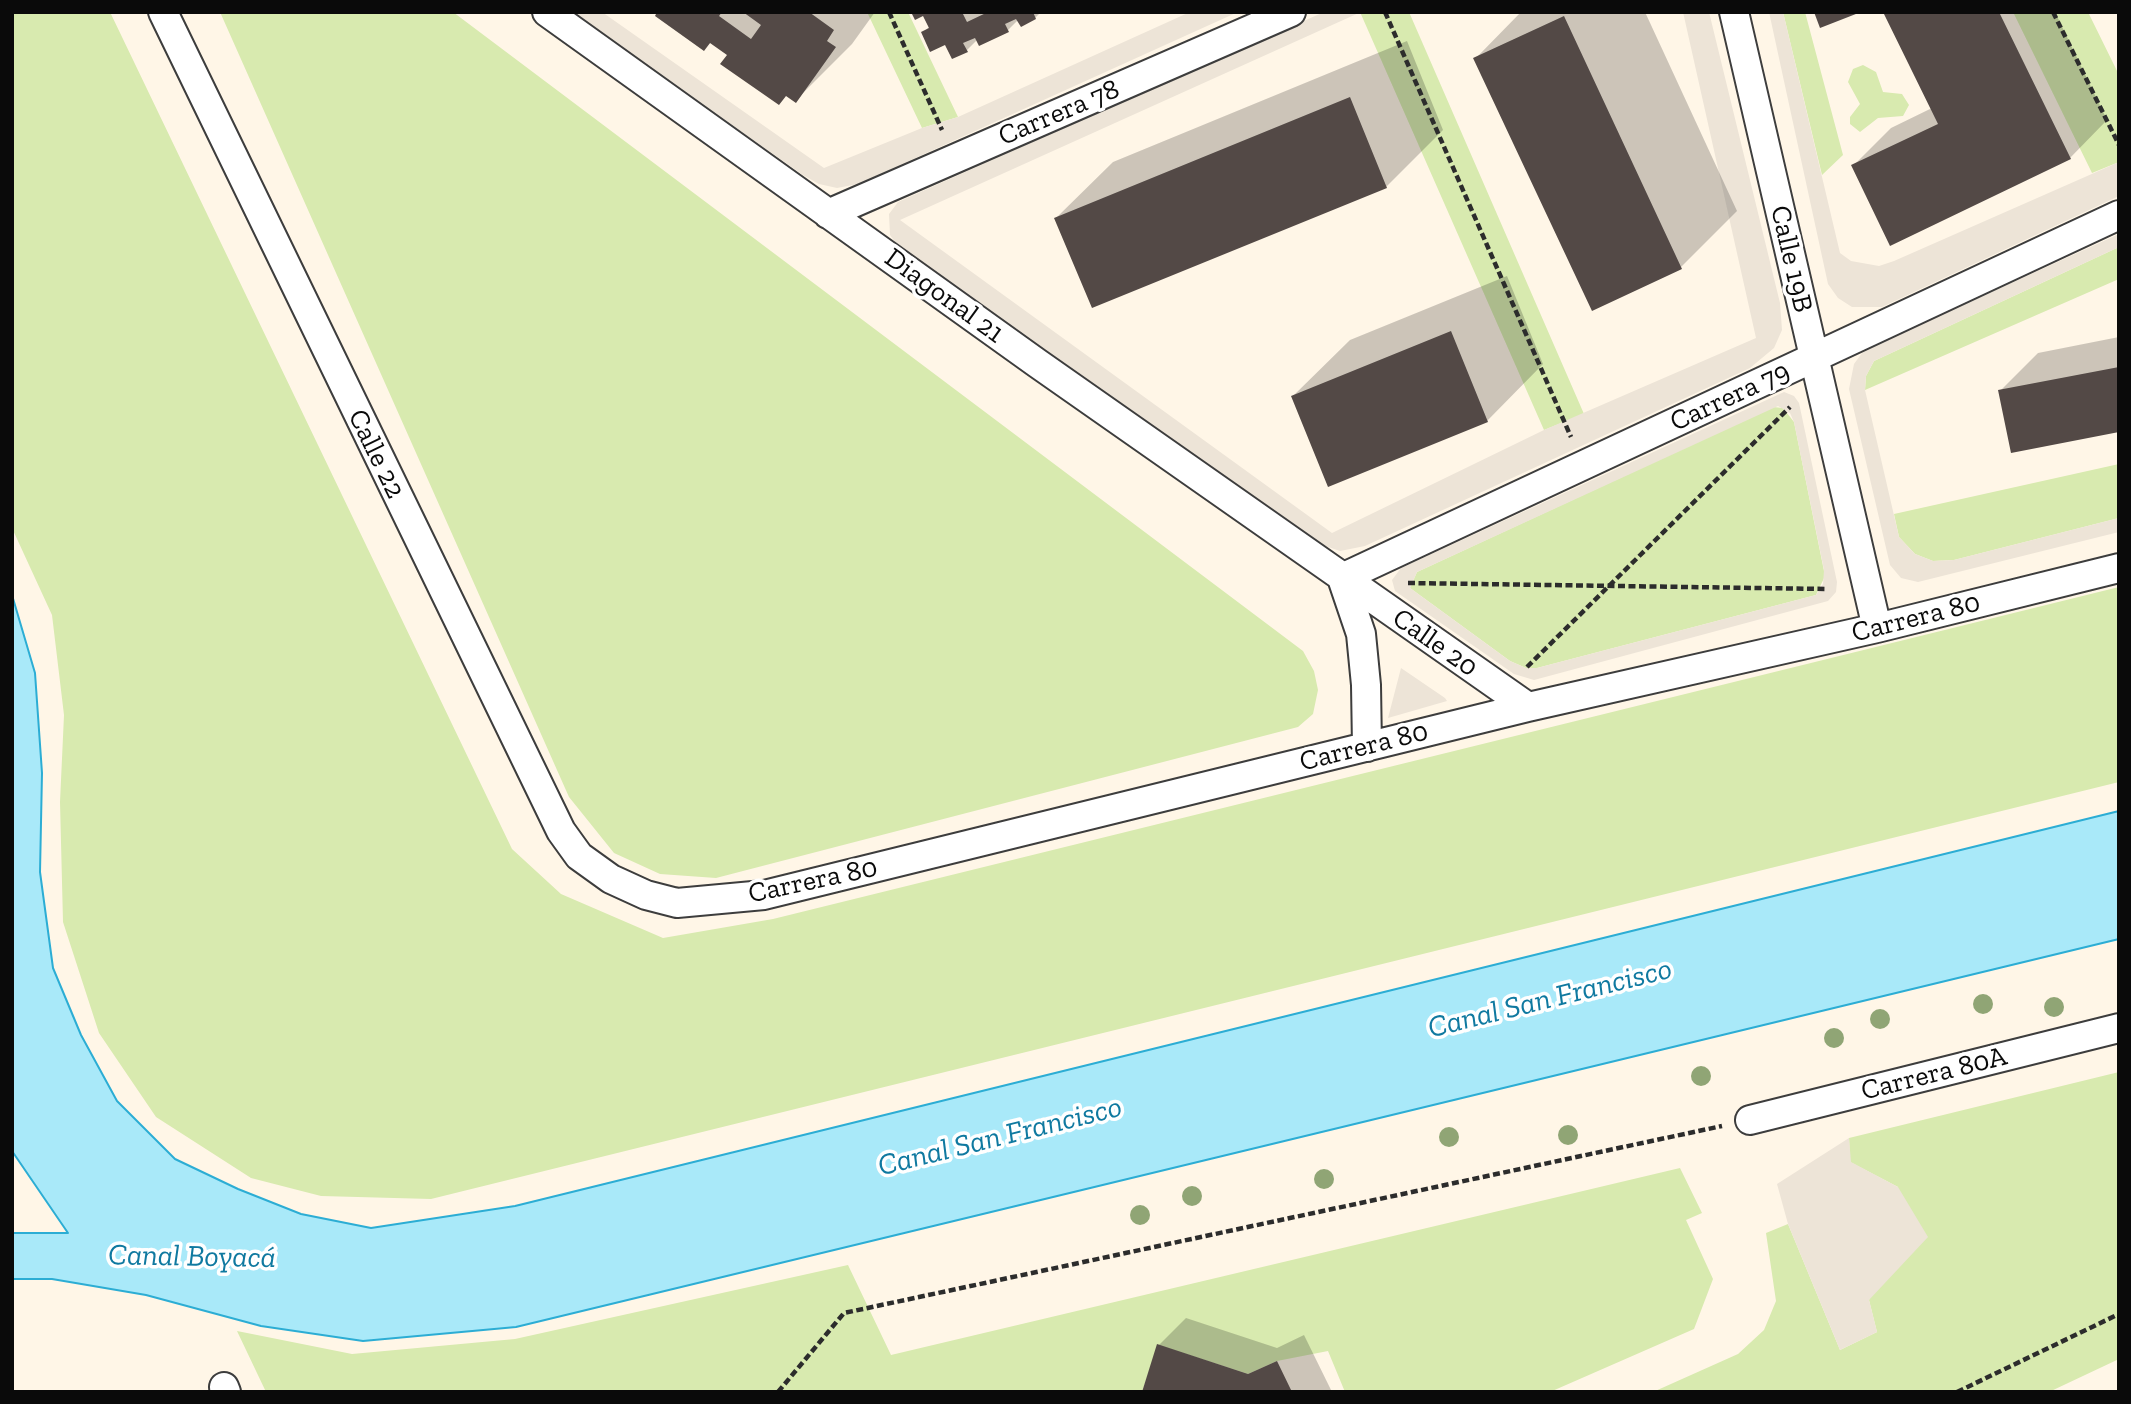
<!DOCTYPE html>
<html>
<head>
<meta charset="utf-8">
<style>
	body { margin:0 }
	#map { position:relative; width:2131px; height:1404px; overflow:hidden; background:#fff6e7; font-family:"Zilla Slab",serif }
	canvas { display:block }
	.frame { position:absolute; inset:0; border:14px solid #0a0a0a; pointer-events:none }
</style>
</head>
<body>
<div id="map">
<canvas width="2131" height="1404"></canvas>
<div class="frame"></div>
</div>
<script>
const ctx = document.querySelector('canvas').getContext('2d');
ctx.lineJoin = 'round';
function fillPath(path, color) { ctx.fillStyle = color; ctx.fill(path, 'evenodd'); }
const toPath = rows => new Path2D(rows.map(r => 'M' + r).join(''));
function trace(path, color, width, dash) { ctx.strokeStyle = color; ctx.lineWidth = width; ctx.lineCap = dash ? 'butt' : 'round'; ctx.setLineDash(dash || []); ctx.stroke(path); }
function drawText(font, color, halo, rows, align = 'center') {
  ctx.font = font + ' "Zilla Slab",serif'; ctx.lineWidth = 7; ctx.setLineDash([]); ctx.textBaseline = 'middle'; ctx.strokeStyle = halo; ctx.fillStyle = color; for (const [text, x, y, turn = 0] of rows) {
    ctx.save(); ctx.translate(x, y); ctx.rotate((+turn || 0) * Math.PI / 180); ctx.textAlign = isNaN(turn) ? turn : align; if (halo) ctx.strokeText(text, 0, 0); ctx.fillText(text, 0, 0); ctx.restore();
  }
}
const green = toPath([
	[12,12,110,12,512,849,561,894,663,938,773,919,2119,587,2119,782,431,1199,321,1196,251,1178,156,1117,99,1033,63,922,60,802,64,715,52,615,12,528],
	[220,12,453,12,1303,651,1314,671,1318,690,1313,714,1298,727,716,878,660,874,614,853,569,797],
	[867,12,908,12,958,117,922,128],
	[1360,12,1409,12,1584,414,1544,430],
	[1783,12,1805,12,1843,155,1822,175],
	[2013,12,2088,12,2119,75,2119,162,2092,173],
	[1863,65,1876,72,1883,92,1902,94,1909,105,1903,116,1878,118,1860,132,1850,124,1850,117,1860,104,1848,82,1853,69],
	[2119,247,2119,279,1865,390,1866,376,1874,361],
	[1773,407,1783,408,1794,422,1825,576,1816,595,1537,668,1526,668,1510,661,1410,588,1417,572],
	[2119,464,2119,518,1954,560,1933,561,1915,554,1899,537,1894,514],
	[2119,1072,2119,1359,2049,1392,1653,1392,1738,1354,1764,1330,1776,1301,1766,1233,1788,1224,1840,1350,1877,1332,1869,1300,1898,1187,1850,1162,1849,1138],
	[1680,1168,1702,1213,1686,1220,1713,1279,1694,1329,1550,1392,1345,1392,1328,1351,1277,1361,1248,1374,1158,1345,1142,1392,266,1392,237,1331,352,1354,515,1339,848,1265,891,1355]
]);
const plaza = toPath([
	[571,12,602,12,824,168,922,128,958,117,1190,12,1238,12,858,184,837,188,819,184,803,175],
	[1324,12,1361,12,900,220,1332,533,1544,430,1756,338,1683,12,1709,12,1780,303,1782,330,1774,348,1750,368,1365,546,1340,551,1305,539,899,247,890,235,889,214,898,202],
	[1769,12,1783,12,1840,253,1851,261,1879,266,1894,261,2119,162,2119,196,1882,307,1852,307,1838,298,1828,284],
	[2119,234,2119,247,1874,361,1866,376,1865,390,1899,537,1915,554,1933,561,1954,560,2119,518,2119,532,1918,582,1901,578,1890,565,1849,389,1854,364,1862,353,1873,346],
	[1784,392,1794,396,1799,403,1837,582,1836,592,1828,601,1534,680,1514,674,1395,591,1392,580,1401,568],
	[1778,406,1790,413,1794,422,1824,570,1823,584,1816,595,1537,668,1526,668,1510,661,1410,588,1417,572],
	[1401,668,1445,698,1447,701,1388,718],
	[1849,1138,1851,1162,1898,1187,1928,1237,1869,1300,1877,1332,1840,1350,1788,1224,1777,1184]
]);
const water = toPath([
	[12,595,35,673,42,773,40,872,53,968,81,1035,117,1101,175,1159,238,1189,301,1214,371,1228,515,1206,2119,811,2119,939,516,1327,363,1341,261,1326,146,1295,52,1279,12,1279,12,1233,68,1233,12,1151,12,595]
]);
const shadow = toPath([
	[660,12,875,12,852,44,796,100,711,42,704,49],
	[913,12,1041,12,1035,18,1018,20,1008,30,978,39,967,50,923,33,930,26,924,14],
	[1521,12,1645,12,1737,211,1681,267,1476,58],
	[1885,12,2055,12,2107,120,2070,158,1853,166,1891,128,1932,108],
	[1407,41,1443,130,1386,187,1093,306,1056,218,1113,162],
	[1507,276,1543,364,1487,421,1293,396,1350,340],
	[2119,337,2119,430,2000,391,2038,353],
	[1186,1318,1277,1348,1304,1335,1332,1392,1144,1392,1159,1345]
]);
const building = toPath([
	[657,12,722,12,719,16,751,39,761,25,743,12,809,12,834,30,827,41,836,47,796,103,786,96,779,105,720,64,727,55,710,43,704,51,655,16],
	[911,12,962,12,967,22,988,12,1033,12,1036,19,1021,27,1016,19,1005,24,1009,32,979,46,975,38,963,43,968,52,952,59,945,45,930,52,921,32,929,28,923,16,915,20],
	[1814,12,1861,12,1820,28],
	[1883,12,1999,12,2071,159,1890,246,1851,165,1938,124],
	[1564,16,1682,269,1592,311,1473,58],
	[1350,97,1387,188,1092,308,1054,218],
	[1451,331,1488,422,1328,487,1291,396],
	[2119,367,2119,432,2011,453,1998,390],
	[1157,1344,1248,1374,1277,1361,1292,1392,1142,1392]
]);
const path = toPath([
	[889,12,942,130],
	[1385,12,1571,437],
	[2053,12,2119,145],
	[1408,583,1827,589],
	[1527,667,1790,407],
	[778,1392,844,1313,1722,1126],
	[1957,1392,2119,1314]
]);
const minor = toPath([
	[163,12,561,831,579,856,611,879,646,895,677,903,764,895,1528,707,1877,628,2119,568],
	[547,12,1037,363,1528,707],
	[1734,12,1877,628],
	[828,214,1291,12],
	[1342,578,2119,215],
	[1342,578,1361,634,1366,685,1367,747],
	[1750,1120,2119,1028],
	[224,1387,226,1392]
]);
const trees = [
	[1983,1004],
	[2054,1007],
	[1880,1019],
	[1834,1038],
	[1701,1076],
	[1568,1135],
	[1449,1137],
	[1324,1179],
	[1192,1196],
	[1140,1215]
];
const streetNames = [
	["Carrera 78",1059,113,-23],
	["Calle 19B",1791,259,77],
	["Diagonal 21",944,296,36],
	["Carrera 79",1730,397,-25],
	["Calle 22",376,454,64],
	["Carrera 80",1916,618,-14],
	["Calle 20",1435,643,35],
	["Carrera 80",1364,747,-14],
	["Carrera 80",813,881,-12],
	["Carrera 80A",1934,1074,-14]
];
const waterNames = [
	["Canal San Francisco",1550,999,-14],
	["Canal San Francisco",1000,1137,-14],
	["Canal Boyacá",192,1257,1]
];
fillPath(green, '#d8eaaf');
fillPath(plaza, '#ede4d7');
fillPath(water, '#a9e9f9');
trace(water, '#2cadd4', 2);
fillPath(shadow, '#0003');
fillPath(building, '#534946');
trace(minor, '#3d3d3d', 32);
trace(path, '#2c2c2c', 4.5, [7, 3.5]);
trace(minor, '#fff', 28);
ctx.fillStyle = '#90a575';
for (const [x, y] of trees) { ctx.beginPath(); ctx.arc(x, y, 10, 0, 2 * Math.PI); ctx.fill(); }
drawText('28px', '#0a0a0a', '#fff', streetNames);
drawText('italic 30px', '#0f79a0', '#fff', waterNames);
</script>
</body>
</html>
